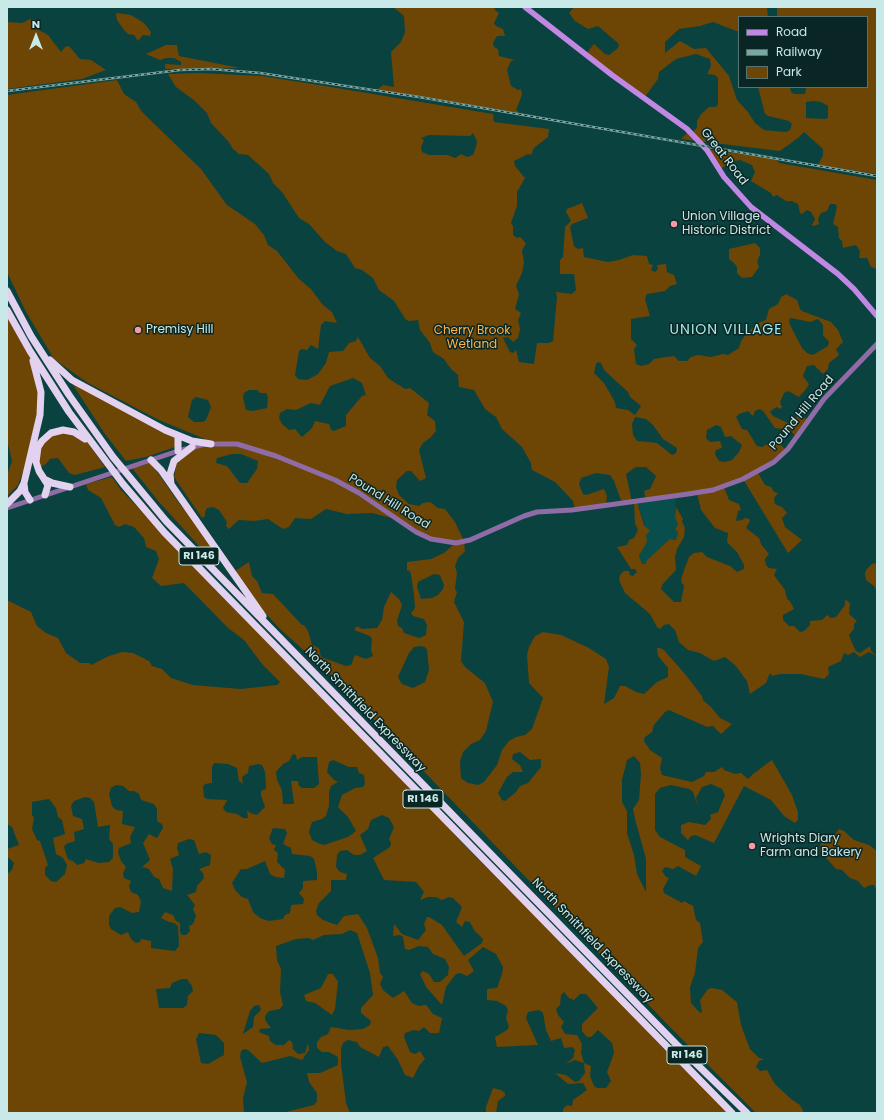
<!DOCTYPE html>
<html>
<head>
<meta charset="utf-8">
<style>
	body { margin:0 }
	#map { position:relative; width:884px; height:1120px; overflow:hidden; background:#0a4240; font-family:Poppins,sans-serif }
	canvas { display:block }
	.frame { position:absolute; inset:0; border:8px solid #c8e9e7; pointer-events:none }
	.legend { position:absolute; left:738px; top:16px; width:130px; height:72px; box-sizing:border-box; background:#092524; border:1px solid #557372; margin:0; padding:5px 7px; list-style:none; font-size:12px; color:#c8e9e7 }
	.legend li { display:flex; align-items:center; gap:8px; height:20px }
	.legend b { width:20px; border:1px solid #557372 }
	.north { position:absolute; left:16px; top:16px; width:40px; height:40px; -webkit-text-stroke:3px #092524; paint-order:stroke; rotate:0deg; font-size:11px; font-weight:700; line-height:16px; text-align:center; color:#c8e9e7 }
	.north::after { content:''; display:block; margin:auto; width:14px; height:18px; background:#c8e9e7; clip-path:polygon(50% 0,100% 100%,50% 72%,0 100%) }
</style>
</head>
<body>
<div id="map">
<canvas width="884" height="1120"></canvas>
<div class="frame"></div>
<ul class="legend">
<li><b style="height:5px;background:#c087e3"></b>Road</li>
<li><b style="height:5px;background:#7aa5a3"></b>Railway</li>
<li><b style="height:11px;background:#6d4504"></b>Park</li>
</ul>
<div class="north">N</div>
</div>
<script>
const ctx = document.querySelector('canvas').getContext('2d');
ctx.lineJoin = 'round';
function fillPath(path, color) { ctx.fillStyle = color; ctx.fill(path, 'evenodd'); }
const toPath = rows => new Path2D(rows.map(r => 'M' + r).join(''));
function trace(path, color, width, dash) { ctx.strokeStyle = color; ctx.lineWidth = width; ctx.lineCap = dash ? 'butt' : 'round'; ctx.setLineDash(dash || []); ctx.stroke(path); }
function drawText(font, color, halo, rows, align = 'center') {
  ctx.font = font + ' Poppins,sans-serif'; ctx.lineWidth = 3; ctx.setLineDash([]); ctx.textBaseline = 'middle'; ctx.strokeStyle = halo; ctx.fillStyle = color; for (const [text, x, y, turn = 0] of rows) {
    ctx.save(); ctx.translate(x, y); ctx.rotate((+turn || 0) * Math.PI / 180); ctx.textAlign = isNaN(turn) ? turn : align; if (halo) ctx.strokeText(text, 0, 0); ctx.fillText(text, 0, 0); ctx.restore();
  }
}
const built = toPath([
	[676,496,675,517,677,519,678,532,676,540,670,539,648,559,645,564,642,564,639,557,645,544,647,530,637,502]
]);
const green = toPath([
	[393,7,494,7,495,10,499,13,494,23,496,26,503,29,505,36,497,36,493,43,494,47,498,49,499,56,515,60,511,61,507,70,511,86,518,90,521,89,522,95,516,110,520,113,375,89,378,89,383,85,394,87,391,52,401,42,405,32,404,16],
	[574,7,767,7,768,17,739,17,739,32,713,22,700,26,679,29,665,42,665,53,680,41,694,49,706,48,729,76,737,100,748,112,755,123,764,130,786,132,790,130,792,124,789,121,768,116,765,114,758,87,790,87,791,92,794,94,805,94,806,88,867,87,867,17,777,17,777,7,877,7,877,174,818,165,823,155,823,149,804,132,798,138,780,151,681,139,687,133,692,134,697,127,697,121,701,114,709,107,716,107,718,104,718,78,715,75,707,74,711,66,710,59,696,54,676,59,659,72,658,79,644,98,585,55,594,44,605,54,609,55,618,48,619,44,598,26,588,29,575,21,569,13],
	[813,101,821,102,828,106,828,117,826,119,806,118,806,102],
	[116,13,131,15,144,23,151,32,150,36,143,35,138,41,134,35,128,34,124,30,117,20],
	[30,19,36,19,39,25,39,30,48,35,61,52,65,47,69,46,80,59,91,60,106,70,82,79,7,89,7,22,22,23],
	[166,45,177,45,179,56,240,68,165,69,165,64,181,65,181,62,174,58,166,58,160,60,146,54],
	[198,73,262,76,325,86,493,114,494,122,549,129,548,137,534,148,531,155,528,154,514,161,515,166,525,178,517,192,517,206,511,223,513,226,513,235,517,238,520,237,526,243,522,251,524,262,522,273,516,286,519,294,515,309,521,313,518,320,520,329,518,338,513,342,508,337,503,338,510,352,513,353,516,350,519,362,534,364,537,343,549,343,553,341,557,297,556,292,572,294,576,290,574,274,560,274,560,260,563,257,565,227,571,221,566,212,567,209,582,203,588,218,572,224,570,227,574,246,578,249,583,248,584,257,608,262,619,260,633,255,647,256,649,264,653,265,651,270,655,272,658,269,657,265,666,264,667,272,674,275,677,284,670,286,665,291,647,294,645,299,650,316,631,319,631,339,637,345,634,349,636,364,641,366,649,364,654,359,666,357,674,356,679,361,687,361,691,357,698,355,711,357,723,354,728,355,739,348,741,341,747,333,758,323,766,320,769,309,778,304,781,297,786,294,797,300,800,309,802,311,831,322,838,330,843,342,836,349,839,355,829,363,828,369,823,374,814,365,807,366,803,376,809,384,806,389,799,397,788,391,784,393,780,402,782,407,780,409,777,407,773,409,770,412,773,416,788,423,792,422,798,415,807,419,796,436,789,430,775,428,763,411,760,409,755,411,753,416,748,411,739,414,736,417,742,429,747,430,757,446,762,447,772,441,779,443,786,450,757,471,765,485,771,487,774,492,778,493,774,498,775,504,782,507,787,513,782,518,785,527,802,540,788,553,743,479,724,487,729,500,739,504,741,510,738,511,736,521,742,520,745,518,749,519,750,521,746,528,759,538,761,544,769,554,765,559,766,565,769,568,777,569,774,575,785,590,787,599,790,601,794,609,783,615,783,620,789,626,794,626,800,632,804,631,810,625,810,621,822,620,827,615,831,618,836,617,845,605,845,599,850,603,849,614,857,621,854,624,854,629,849,635,853,645,856,651,860,653,870,646,871,651,877,656,869,652,860,657,854,652,848,655,844,653,841,661,828,667,829,674,824,679,801,674,780,674,772,676,770,673,766,683,750,694,747,681,735,665,725,657,714,661,700,653,688,650,679,642,675,630,669,624,664,625,660,629,657,627,650,614,625,593,619,580,620,575,624,571,629,571,630,575,633,576,637,572,635,569,631,569,617,547,627,545,629,540,634,538,638,530,635,523,634,502,637,502,644,525,650,531,646,535,647,542,639,556,642,564,645,564,648,559,670,539,676,540,678,532,675,529,678,525,675,517,676,507,683,519,682,521,685,528,684,537,677,549,675,557,676,570,662,585,661,589,674,602,681,602,684,586,681,581,682,576,689,557,694,553,702,552,707,557,730,566,737,572,744,569,744,565,737,552,727,542,728,533,715,528,701,510,697,493,646,500,644,491,650,489,656,476,646,467,636,467,626,474,632,502,622,503,614,481,610,475,596,473,581,478,579,484,583,494,586,495,604,489,607,496,606,504,575,510,573,501,555,482,532,470,531,463,522,447,502,429,496,417,485,409,474,390,459,387,458,375,451,369,444,359,433,352,430,343,420,330,418,320,410,321,406,320,394,301,379,290,373,278,362,270,355,268,346,254,337,251,325,242,309,224,299,218,282,192,273,183,269,174,248,155,239,154,233,149,228,141,211,123,207,113,195,101,176,87,168,74],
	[473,133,477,141,476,147,473,155,467,157,461,154,455,158,448,155,429,155,422,152,421,147,424,140,421,138,429,135,470,136],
	[791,318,810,322,818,319,823,325,823,335,829,342,828,346,813,355,807,353,802,348,790,325,789,320],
	[598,362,601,363,604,370,628,392,630,397,641,406,635,415,628,410,616,408,615,402,604,383,594,373,596,364],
	[635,417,646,419,653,425,663,439,677,448,676,453,672,455,657,443,637,441,633,435,632,424],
	[716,425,721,427,725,437,731,436,742,445,739,452,732,460,725,462,719,461,715,454,716,450,722,448,720,441,710,442,706,438,707,430],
	[117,80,124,94,136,102,142,112,201,169,227,205,255,224,264,235,268,245,277,251,299,279,311,289,322,304,332,312,337,323,325,321,321,325,318,349,311,345,307,350,302,349,299,351,295,375,298,379,307,380,318,374,326,363,329,352,343,351,349,343,356,341,358,337,370,358,380,366,388,378,405,389,410,388,429,403,427,415,435,421,436,431,430,438,423,443,419,450,426,478,420,481,411,471,407,471,397,480,396,487,399,495,409,504,419,506,423,503,430,502,438,508,445,509,455,522,464,541,465,551,458,558,455,566,457,573,455,589,457,592,454,602,464,622,461,661,465,667,485,683,493,702,486,731,480,740,471,744,463,752,460,762,461,778,468,783,478,785,484,782,497,765,502,750,509,741,516,737,525,735,532,729,543,698,529,683,527,655,529,647,535,636,543,632,561,635,589,648,606,659,609,667,604,704,614,698,620,686,625,686,636,692,644,694,657,682,668,677,668,668,658,656,657,648,660,648,664,650,685,674,702,696,703,700,711,707,720,718,732,724,721,734,713,726,707,727,669,710,665,712,654,725,652,732,644,738,644,741,650,750,662,758,660,769,662,775,692,782,704,776,706,772,714,772,722,767,724,770,735,774,741,773,748,779,753,774,772,760,792,795,798,812,798,820,795,823,784,816,771,800,744,786,714,843,695,835,691,836,688,840,681,833,681,825,689,822,705,825,711,819,710,815,718,812,725,795,722,789,711,784,702,787,696,798,698,806,693,792,689,789,671,785,660,788,655,794,655,830,660,837,685,850,685,857,701,866,696,876,678,866,673,869,665,867,662,871,666,877,669,878,663,889,664,893,682,903,684,901,693,906,696,920,700,923,703,942,698,948,695,973,690,987,691,1003,699,1012,702,1013,700,1000,708,989,712,988,722,990,737,1002,741,1025,750,1049,759,1058,764,1059,759,1061,756,1067,760,1071,767,1070,775,1084,791,1099,800,1105,804,1113,756,1113,670,1027,333,677,278,627,254,600,235,571,249,562,252,576,257,581,262,593,273,594,302,625,304,625,308,631,312,645,319,648,321,657,346,666,351,665,355,655,366,659,373,656,371,650,372,639,370,636,354,630,357,626,362,629,377,628,382,620,384,607,391,592,399,599,402,605,397,621,398,626,402,628,404,633,419,638,426,635,427,625,424,619,413,616,411,613,415,608,414,595,411,575,410,571,407,570,407,562,431,559,444,553,454,544,431,539,395,519,372,513,347,514,326,509,311,519,295,518,289,527,283,529,268,519,254,521,239,520,229,529,226,526,227,522,219,510,213,507,207,508,205,512,205,516,202,518,174,477,178,457,205,439,159,420,88,383,54,359,26,312,7,272,7,95],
	[353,378,362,383,366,395,362,396,346,415,346,426,334,431,331,430,329,424,315,421,312,428,302,437,295,429,289,430,282,424,279,418,280,413,287,409,296,410,311,403,320,405,330,386],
	[249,390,257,390,260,393,266,393,268,397,267,408,253,411,246,410,243,397,244,393],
	[196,397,208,400,211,407,206,420,203,422,194,422,188,417,192,400],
	[232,454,241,454,258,461,257,469,247,483,240,483,227,466,216,463,217,458],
	[434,574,440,575,444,585,443,589,438,595,432,598,421,599,417,587,418,582],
	[420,646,425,647,427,650,429,670,425,682,413,688,402,684,398,677,409,653,414,647],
	[520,752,530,760,541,759,541,767,528,783,520,786,516,792,505,801,502,800,498,793,507,777,513,772,523,772,520,765,512,759,513,754],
	[634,756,640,763,641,774,639,800,633,809,635,819,646,859,646,892,637,874,634,855,627,833,627,811,622,802,622,780,627,760],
	[705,149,776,159,779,163,877,180,877,269,871,267,867,258,859,258,860,251,856,245,843,248,842,241,839,238,838,227,833,224,837,207,835,204,830,204,827,211,821,213,818,219,819,224,814,226,812,225,815,219,811,212,807,210,802,214,800,213,798,204,792,201,786,201,777,195,773,197,771,193,751,181,755,172,752,165,740,160,735,161,718,170],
	[755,243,760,248,760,255,757,261,759,267,752,277,742,278,737,273,737,267,734,263,729,259,729,249],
	[7,315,33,363,41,395,25,467,18,485,7,496,7,475,12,461,7,440],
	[71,382,163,429,175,438,175,447,146,457,126,461,105,434],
	[53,432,83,436,105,467,75,475,69,473,58,458,50,459,46,464,38,468,37,450],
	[151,463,181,506,202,529,218,552,210,558,159,502,132,468],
	[112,477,121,490,314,687,479,860,567,946,732,1113,563,1113,563,1109,567,1105,572,1106,573,1100,587,1090,583,1083,568,1084,555,1073,566,1075,575,1082,579,1081,585,1073,584,1063,575,1060,566,1064,573,1058,575,1050,572,1047,564,1048,561,1038,551,1041,546,1030,543,1013,539,1010,528,1012,526,1018,538,1045,497,1047,495,1037,507,1030,509,1027,506,1018,508,1010,506,1006,497,1001,487,1000,487,989,497,988,502,974,503,967,496,954,483,947,468,960,474,971,467,976,460,973,456,974,446,987,442,1005,426,987,420,974,423,971,429,974,434,982,440,982,448,975,449,967,445,959,433,954,428,947,419,946,409,950,405,949,403,937,400,935,393,936,394,924,402,934,418,940,426,930,424,924,427,917,429,917,442,925,464,956,482,943,483,939,474,930,470,922,465,921,462,927,456,922,462,907,453,898,449,897,442,900,436,897,428,897,420,900,424,892,416,882,384,880,373,858,390,847,391,843,389,839,394,827,389,818,382,815,371,820,368,829,360,835,367,851,360,855,354,855,347,850,340,851,337,855,336,867,340,872,347,874,346,880,331,880,331,891,319,903,316,911,317,915,323,920,337,925,344,916,358,914,367,928,378,958,380,973,383,977,380,984,383,990,393,998,404,991,412,1003,419,1006,426,1005,433,1014,442,1018,439,1033,430,1033,424,1027,419,1031,414,1030,405,1033,404,1037,410,1052,415,1054,420,1051,425,1059,419,1066,413,1078,405,1075,398,1060,388,1046,383,1047,379,1057,360,1047,357,1042,348,1040,343,1043,341,1049,341,1063,346,1103,350,1113,282,1113,314,1105,317,1101,317,1093,309,1082,307,1073,320,1073,338,1065,338,1057,329,1052,322,1052,317,1048,317,1042,321,1037,328,1034,331,1027,349,1030,363,1029,370,1025,371,1021,361,1013,361,1008,373,995,370,973,357,933,350,930,342,934,324,935,313,940,309,938,296,939,276,946,277,960,281,969,280,992,283,1005,280,1009,269,1011,265,1016,265,1020,271,1028,260,1029,259,1032,269,1036,270,1041,276,1045,284,1045,289,1040,292,1042,293,1049,298,1054,305,1053,308,1043,309,1050,302,1060,290,1056,262,1063,248,1050,244,1049,241,1051,240,1057,247,1082,243,1098,244,1113,7,1113,7,874,12,870,14,863,8,857,7,849,19,845,12,827,7,824,7,600,31,612,37,626,46,633,58,638,66,653,80,663,89,663,91,665,109,656,122,652,133,653,149,661,152,666,162,669,171,678,193,685,241,689,277,685,280,682,262,664,244,640,228,628,184,583,161,586,152,578,159,559,156,551,146,547,144,538,134,527,125,524,119,527,115,525,101,498,88,490,86,484],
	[293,754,296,755,297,760,302,757,317,757,319,784,314,788,302,788,299,786,298,781,291,781,294,804,283,804,282,790,277,780,276,772,283,764,289,761],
	[333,760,349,767,357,767,359,773,364,775,365,784,363,787,355,788,342,795,338,807,348,817,356,831,348,837,324,845,320,844,312,840,309,832,312,822,322,819,326,816,329,806,329,792,331,786,338,782,334,780,327,772,329,762],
	[214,763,228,764,237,768,239,781,243,784,242,777,248,773,249,766,258,764,262,765,265,772,266,785,266,789,261,791,261,795,265,807,257,815,250,813,247,810,248,818,243,818,237,814,226,812,223,808,227,800,207,799,204,797,203,787,205,784,212,783,212,767],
	[116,785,123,786,129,791,134,791,139,794,141,800,154,804,157,809,157,821,162,824,163,828,157,838,149,834,143,843,150,860,142,867,149,869,154,877,159,879,163,888,172,891,173,869,170,859,179,855,177,848,178,843,189,839,194,840,199,854,206,852,211,855,210,865,199,869,203,873,204,878,197,886,196,892,187,895,195,905,193,909,196,916,193,924,189,926,190,931,186,935,182,935,180,932,180,923,176,921,173,915,165,912,161,918,169,922,174,923,178,926,179,946,175,951,151,948,151,941,141,939,140,942,136,943,131,939,128,932,121,935,111,929,109,925,109,916,115,908,120,907,132,913,139,912,141,901,138,895,131,892,129,886,131,881,124,878,123,873,126,867,121,861,118,852,119,848,131,843,130,837,135,827,122,824,123,811,116,810,112,806,109,794,111,788],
	[85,797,90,798,94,802,98,827,110,825,109,839,113,844,113,858,109,862,99,863,86,859,84,863,77,865,73,861,69,860,67,857,64,847,66,844,75,841,74,832,84,829,82,819,73,816,71,806,74,801],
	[49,799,56,808,58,817,62,820,65,834,53,838,56,854,63,858,67,865,65,874,56,882,51,881,45,875,45,868,48,865,40,841,37,840,32,829,34,818,32,815,32,802],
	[273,828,285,829,287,833,283,844,291,848,292,854,310,856,314,859,317,872,317,880,303,881,303,888,299,893,304,899,303,904,291,905,290,913,285,915,283,919,269,921,260,918,253,912,248,899,242,897,235,890,232,883,241,869,247,869,265,861,270,874,275,877,284,878,285,870,277,862,278,853,274,850,276,845,272,844,269,838],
	[182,979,187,979,192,986,193,991,188,996,187,1005,183,1008,159,1008,156,989,170,988,172,983],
	[564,992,569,998,574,1000,580,994,586,994,598,1008,582,1024,582,1031,587,1037,591,1037,598,1030,612,1043,614,1053,607,1072,611,1081,606,1088,597,1088,594,1086,590,1076,591,1066,584,1063,581,1053,582,1044,577,1035,565,1034,561,1027,564,1022,558,1015,556,1009,560,1005,561,995],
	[259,1005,261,1010,254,1017,253,1027,243,1034,250,1011,254,1006],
	[199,1033,216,1035,224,1043,224,1055,208,1064,201,1063,196,1039],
	[877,563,877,593,874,586,866,580,865,574,866,570,872,564],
	[839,829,844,831,854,840,869,845,877,851,877,890,874,885,870,885,864,888,858,881,850,878,842,870,836,869,820,851,821,843,833,837],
	[328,974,333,974,338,982,335,1009,332,1015,315,1003,306,1001,304,995,321,988],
	[493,1088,501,1090,505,1093,505,1096,498,1101,496,1113,486,1113,486,1107]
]);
const tertiary = toPath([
	[7,508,178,451,205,444,237,444,276,456,335,480,359,493,416,532,431,539,456,543,470,540,524,516,537,512,572,510,688,494,713,490,743,479,774,462,788,449,824,399,877,344]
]);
const secondary = toPath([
	[525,7,612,75,687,129,707,150,724,177,751,207,838,274,854,289,877,316]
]);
const motorway = toPath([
	[7,291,31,336,69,395,113,457,166,521,676,1044,747,1113],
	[7,310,30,351,69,412,123,484,164,532,732,1113],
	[50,360,72,380,165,430,192,441,211,444],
	[178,451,178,436],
	[151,460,161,470,263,616],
	[46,480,52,483,70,487],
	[24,484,25,492,30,500],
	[171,484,170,474,174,461,192,447],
	[45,495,48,485,39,471,36,462,38,447,42,441,51,433,63,430,74,432,85,439],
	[7,504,20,491,24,483,40,415,41,392,33,361]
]);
const rail = toPath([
	[7,91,180,70,211,69,260,73,419,97,877,176]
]);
const markers = [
	[674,224,4,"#f49aa5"],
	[138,330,4,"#f49aa5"],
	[752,846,4,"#f49aa5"]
];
const shields = [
	[199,556,40],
	[423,799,40],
	[687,1055,40]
];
const shieldNames = [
	["RI 146",199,556],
	["RI 146",423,799],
	["RI 146",687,1055]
];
const streetNames = [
	["Great Road",724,157,52],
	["Pound Hill Road",802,413,-50],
	["Pound Hill Road",389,502,32],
	["North Smithfield Expressway",365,710,46],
	["North Smithfield Expressway",592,941,46]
];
const poiNames = [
	["Union Village",682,217],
	["Historic District",682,231],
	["Premisy Hill",146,330],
	["Wrights Diary",760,839],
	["Farm and Bakery",760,853]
];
const parkNames = [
	["Cherry Brook",472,331],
	["Wetland",472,345]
];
const quarterNames = [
	["UNION VILLAGE",726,330]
];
fillPath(built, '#084e4c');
fillPath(green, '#6d4504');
trace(tertiary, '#8f6ca6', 5);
trace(secondary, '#c087e3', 5.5);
trace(motorway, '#e3d2ef', 7);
trace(rail, '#7aa5a3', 2.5);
trace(rail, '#092524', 1, [3]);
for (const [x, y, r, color] of markers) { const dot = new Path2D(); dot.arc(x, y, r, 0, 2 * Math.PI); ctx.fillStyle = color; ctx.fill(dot); trace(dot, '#092524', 1.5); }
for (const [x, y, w] of shields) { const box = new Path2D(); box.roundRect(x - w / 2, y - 9, w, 18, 3); ctx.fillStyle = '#092524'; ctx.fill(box); trace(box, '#c8e9e7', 1); }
drawText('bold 11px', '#c8e9e7', null, shieldNames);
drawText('12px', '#c8e9e7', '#092524', streetNames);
drawText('12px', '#c8e9e7', '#092524', poiNames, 'left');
drawText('12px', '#fdb34d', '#092524', parkNames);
ctx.letterSpacing = '1px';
drawText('14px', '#a6eae6', '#092524', quarterNames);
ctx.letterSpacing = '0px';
</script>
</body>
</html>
